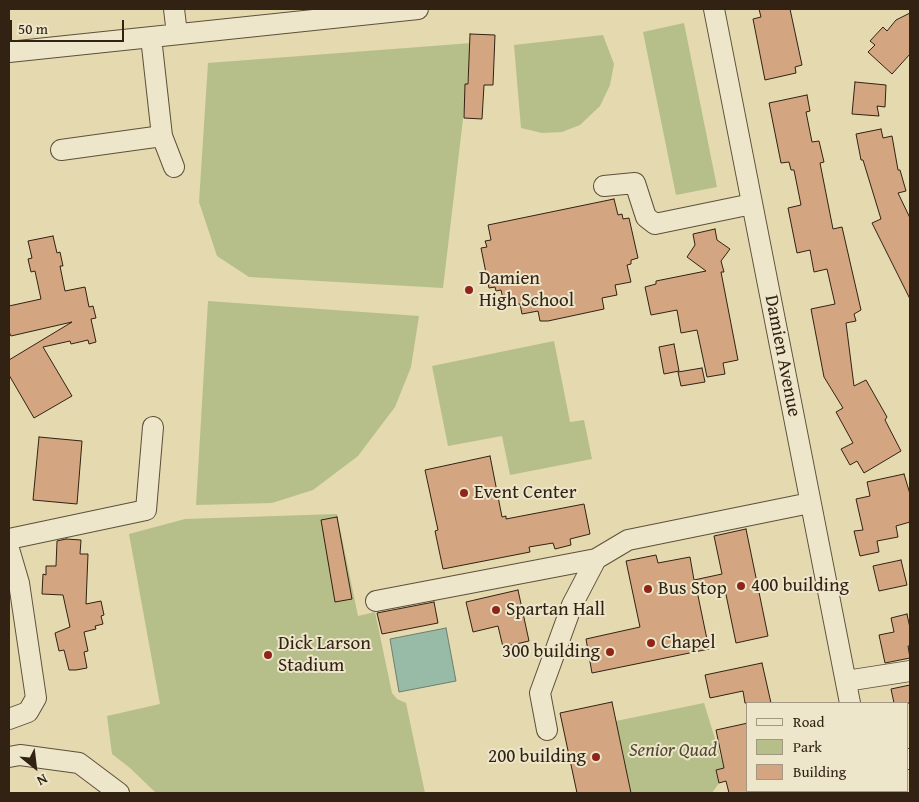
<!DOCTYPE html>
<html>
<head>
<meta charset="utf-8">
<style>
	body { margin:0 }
	#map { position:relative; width:919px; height:802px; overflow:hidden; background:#e4d9af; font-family:"Gentium Book Plus",serif }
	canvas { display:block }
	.frame { position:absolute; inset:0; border:10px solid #312213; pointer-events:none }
	.legend { position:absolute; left:746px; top:702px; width:162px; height:90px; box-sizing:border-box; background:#ede6cb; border:1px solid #a29881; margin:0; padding:6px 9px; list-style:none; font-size:15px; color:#312213 }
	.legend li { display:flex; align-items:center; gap:10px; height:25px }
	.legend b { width:25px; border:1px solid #a29881 }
	.north { position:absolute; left:10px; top:742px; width:50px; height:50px; -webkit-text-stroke:4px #ede6cb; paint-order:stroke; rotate:151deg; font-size:14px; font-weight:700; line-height:20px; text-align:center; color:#312213 }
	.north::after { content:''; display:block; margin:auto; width:18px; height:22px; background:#312213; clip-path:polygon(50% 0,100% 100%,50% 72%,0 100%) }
	.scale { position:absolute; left:10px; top:20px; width:114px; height:22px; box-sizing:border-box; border:2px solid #312213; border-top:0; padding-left:6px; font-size:15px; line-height:18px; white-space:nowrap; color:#312213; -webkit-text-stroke:4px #ede6cb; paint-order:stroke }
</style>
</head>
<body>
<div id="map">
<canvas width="919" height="802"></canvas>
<div class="frame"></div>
<ul class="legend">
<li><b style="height:6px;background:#ede6cb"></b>Road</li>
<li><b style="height:14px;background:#b6bf8a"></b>Park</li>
<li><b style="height:14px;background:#d3a580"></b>Building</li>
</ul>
<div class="north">N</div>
<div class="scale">50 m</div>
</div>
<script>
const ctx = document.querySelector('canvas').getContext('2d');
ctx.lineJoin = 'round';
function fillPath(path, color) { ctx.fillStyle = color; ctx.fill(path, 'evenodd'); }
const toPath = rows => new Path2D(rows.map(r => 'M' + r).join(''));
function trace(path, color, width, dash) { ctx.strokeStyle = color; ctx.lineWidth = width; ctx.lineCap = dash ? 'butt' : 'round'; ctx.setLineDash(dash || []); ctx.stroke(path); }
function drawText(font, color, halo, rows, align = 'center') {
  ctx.font = font + ' "Gentium Book Plus",serif'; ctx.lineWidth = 4; ctx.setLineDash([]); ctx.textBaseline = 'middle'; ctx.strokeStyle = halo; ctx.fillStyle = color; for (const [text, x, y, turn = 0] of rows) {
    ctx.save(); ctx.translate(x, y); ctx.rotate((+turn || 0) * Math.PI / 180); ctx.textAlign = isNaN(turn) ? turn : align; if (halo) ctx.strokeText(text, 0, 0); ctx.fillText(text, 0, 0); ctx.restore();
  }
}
const green = toPath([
	[684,23,717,187,676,195,643,32],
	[603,35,614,64,610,85,600,106,580,125,562,132,542,133,521,128,514,45],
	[472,43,443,288,249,277,217,256,199,202,208,63],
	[208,301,419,316,411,367,395,407,358,456,313,490,272,503,196,505],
	[554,341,570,422,584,420,592,459,510,475,502,436,448,446,432,366],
	[337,514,358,616,375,612,392,693,397,699,406,703,425,793,156,793,130,768,112,754,107,716,160,704,129,534,185,519],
	[704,703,724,768,716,770,719,783,712,793,631,793,616,721]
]);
const water = toPath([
	[446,628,456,681,399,692,390,639,446,628]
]);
const building = toPath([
	[759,9,790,9,802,65,795,67,796,73,765,80,753,19,761,17,759,9],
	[910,13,910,54,892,74,868,52,875,45,870,41,883,27,887,31,896,20,910,13],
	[470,34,495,35,493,85,484,85,482,119,464,118,465,84,468,84,470,34],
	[855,82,886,85,885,107,877,106,879,116,852,114,855,82],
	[807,95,810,111,806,112,812,142,819,141,824,162,820,163,833,229,842,227,861,310,854,314,856,321,846,323,854,386,866,380,887,417,885,420,901,451,864,473,857,461,850,465,841,449,853,443,836,412,843,408,824,377,811,309,835,304,827,269,814,272,810,250,797,253,788,208,801,205,794,170,791,170,789,162,781,163,769,103,807,95],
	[881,129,883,138,892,136,898,170,900,170,906,191,898,193,910,218,910,299,872,223,881,219,863,160,861,160,856,134,881,129],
	[614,199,618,215,622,214,623,219,629,218,638,258,631,260,631,264,627,265,631,282,615,285,617,295,602,298,604,309,548,321,540,321,538,311,522,314,520,304,505,307,501,290,496,291,495,287,489,288,481,248,487,247,485,241,491,240,488,225,614,199],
	[715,229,717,240,730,249,721,261,724,272,721,272,738,360,723,363,725,374,707,377,697,330,681,333,677,310,651,315,645,287,656,284,656,281,706,271,687,257,695,245,693,234,715,229],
	[53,236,57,253,60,252,63,266,60,266,65,291,85,287,89,307,93,306,96,318,91,319,96,342,89,344,88,340,71,344,70,341,43,347,72,396,34,418,9,375,9,360,72,322,11,336,9,332,9,306,41,299,35,271,31,272,28,259,32,258,28,241,53,236],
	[674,344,679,371,664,374,659,347,674,344],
	[702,368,705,382,681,386,678,372,702,368],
	[39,437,82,441,77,504,33,500,39,437],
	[490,456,502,517,506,516,506,519,584,504,590,534,570,539,571,545,555,549,553,543,529,547,530,552,443,569,435,531,438,530,425,470,490,456],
	[904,474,910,494,910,522,896,526,898,537,877,541,879,552,860,556,854,531,863,530,856,499,870,496,867,482,904,474],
	[337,517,352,599,335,602,321,520,337,517],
	[746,529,768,636,736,643,724,585,697,591,709,649,592,673,586,639,640,627,626,561,656,555,658,563,690,557,694,580,722,574,714,536,746,529],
	[66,539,81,540,80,554,88,554,86,604,101,601,104,615,101,616,103,624,95,626,96,629,84,632,88,651,84,652,87,668,76,670,69,670,64,650,59,651,55,633,70,627,63,595,42,594,43,574,46,575,46,566,56,566,57,541,66,539],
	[901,560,907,585,879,591,873,566,901,560],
	[518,590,529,641,503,647,498,626,473,632,466,602,518,590],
	[434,602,438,623,382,634,377,613,434,602],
	[907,614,910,628,910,646,908,646,910,658,885,663,879,635,894,632,891,618,907,614],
	[762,663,771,703,745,703,743,691,710,698,705,675,762,663],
	[910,685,910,703,894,703,891,689,910,685],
	[612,702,631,793,577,793,560,713,612,702],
	[748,723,748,793,729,793,726,781,719,783,716,770,724,768,716,730,748,723]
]);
const minor = toPath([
	[174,9,177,34],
	[714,9,850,703],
	[151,37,162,136,174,167],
	[9,52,418,9],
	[61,150,162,136],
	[604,186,635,183,646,217,655,224,752,204],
	[9,539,146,510,153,427],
	[9,549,19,583,36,698,28,712,9,719],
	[376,601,596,559,628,540,810,503],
	[846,681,910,671],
	[547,730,540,693,572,605,596,559],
	[9,757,20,755,79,763,119,793],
	[908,759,910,759],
	[867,791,868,793]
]);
const markers = [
	[469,290,5,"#8f2418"],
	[464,493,5,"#8f2418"],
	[741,586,5,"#8f2418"],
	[648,589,5,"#8f2418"],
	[496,610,5,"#8f2418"],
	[651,643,5,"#8f2418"],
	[610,652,5,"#8f2418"],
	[268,655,5,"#8f2418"],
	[596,757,5,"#8f2418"]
];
const poiNames = [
	["Damien",479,279],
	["High School",479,301],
	["Event Center",474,493],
	["400 building",751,586],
	["Bus Stop",658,589],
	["Spartan Hall",506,610],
	["Chapel",661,643],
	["Dick Larson",278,644],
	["Stadium",278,666],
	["300 building",600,652,"right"],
	["200 building",586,757,"right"]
];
const streetNames = [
	["Damien Avenue",782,356,79]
];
const parkNames = [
	["Senior Quad",673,751]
];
fillPath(green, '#b6bf8a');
fillPath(water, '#97bba6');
trace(water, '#6e7e6b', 1);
fillPath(building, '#d3a580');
trace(building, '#312213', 1);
trace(minor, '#5e503a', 22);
trace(minor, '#ede6cb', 20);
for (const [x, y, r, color] of markers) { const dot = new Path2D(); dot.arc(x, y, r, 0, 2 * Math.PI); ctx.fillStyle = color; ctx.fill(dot); trace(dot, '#ede6cb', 2); }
drawText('19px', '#312213', '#ede6cb', poiNames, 'left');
drawText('19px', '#312213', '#ede6cb', streetNames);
drawText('italic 19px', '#524931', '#ede6cb', parkNames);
</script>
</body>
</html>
